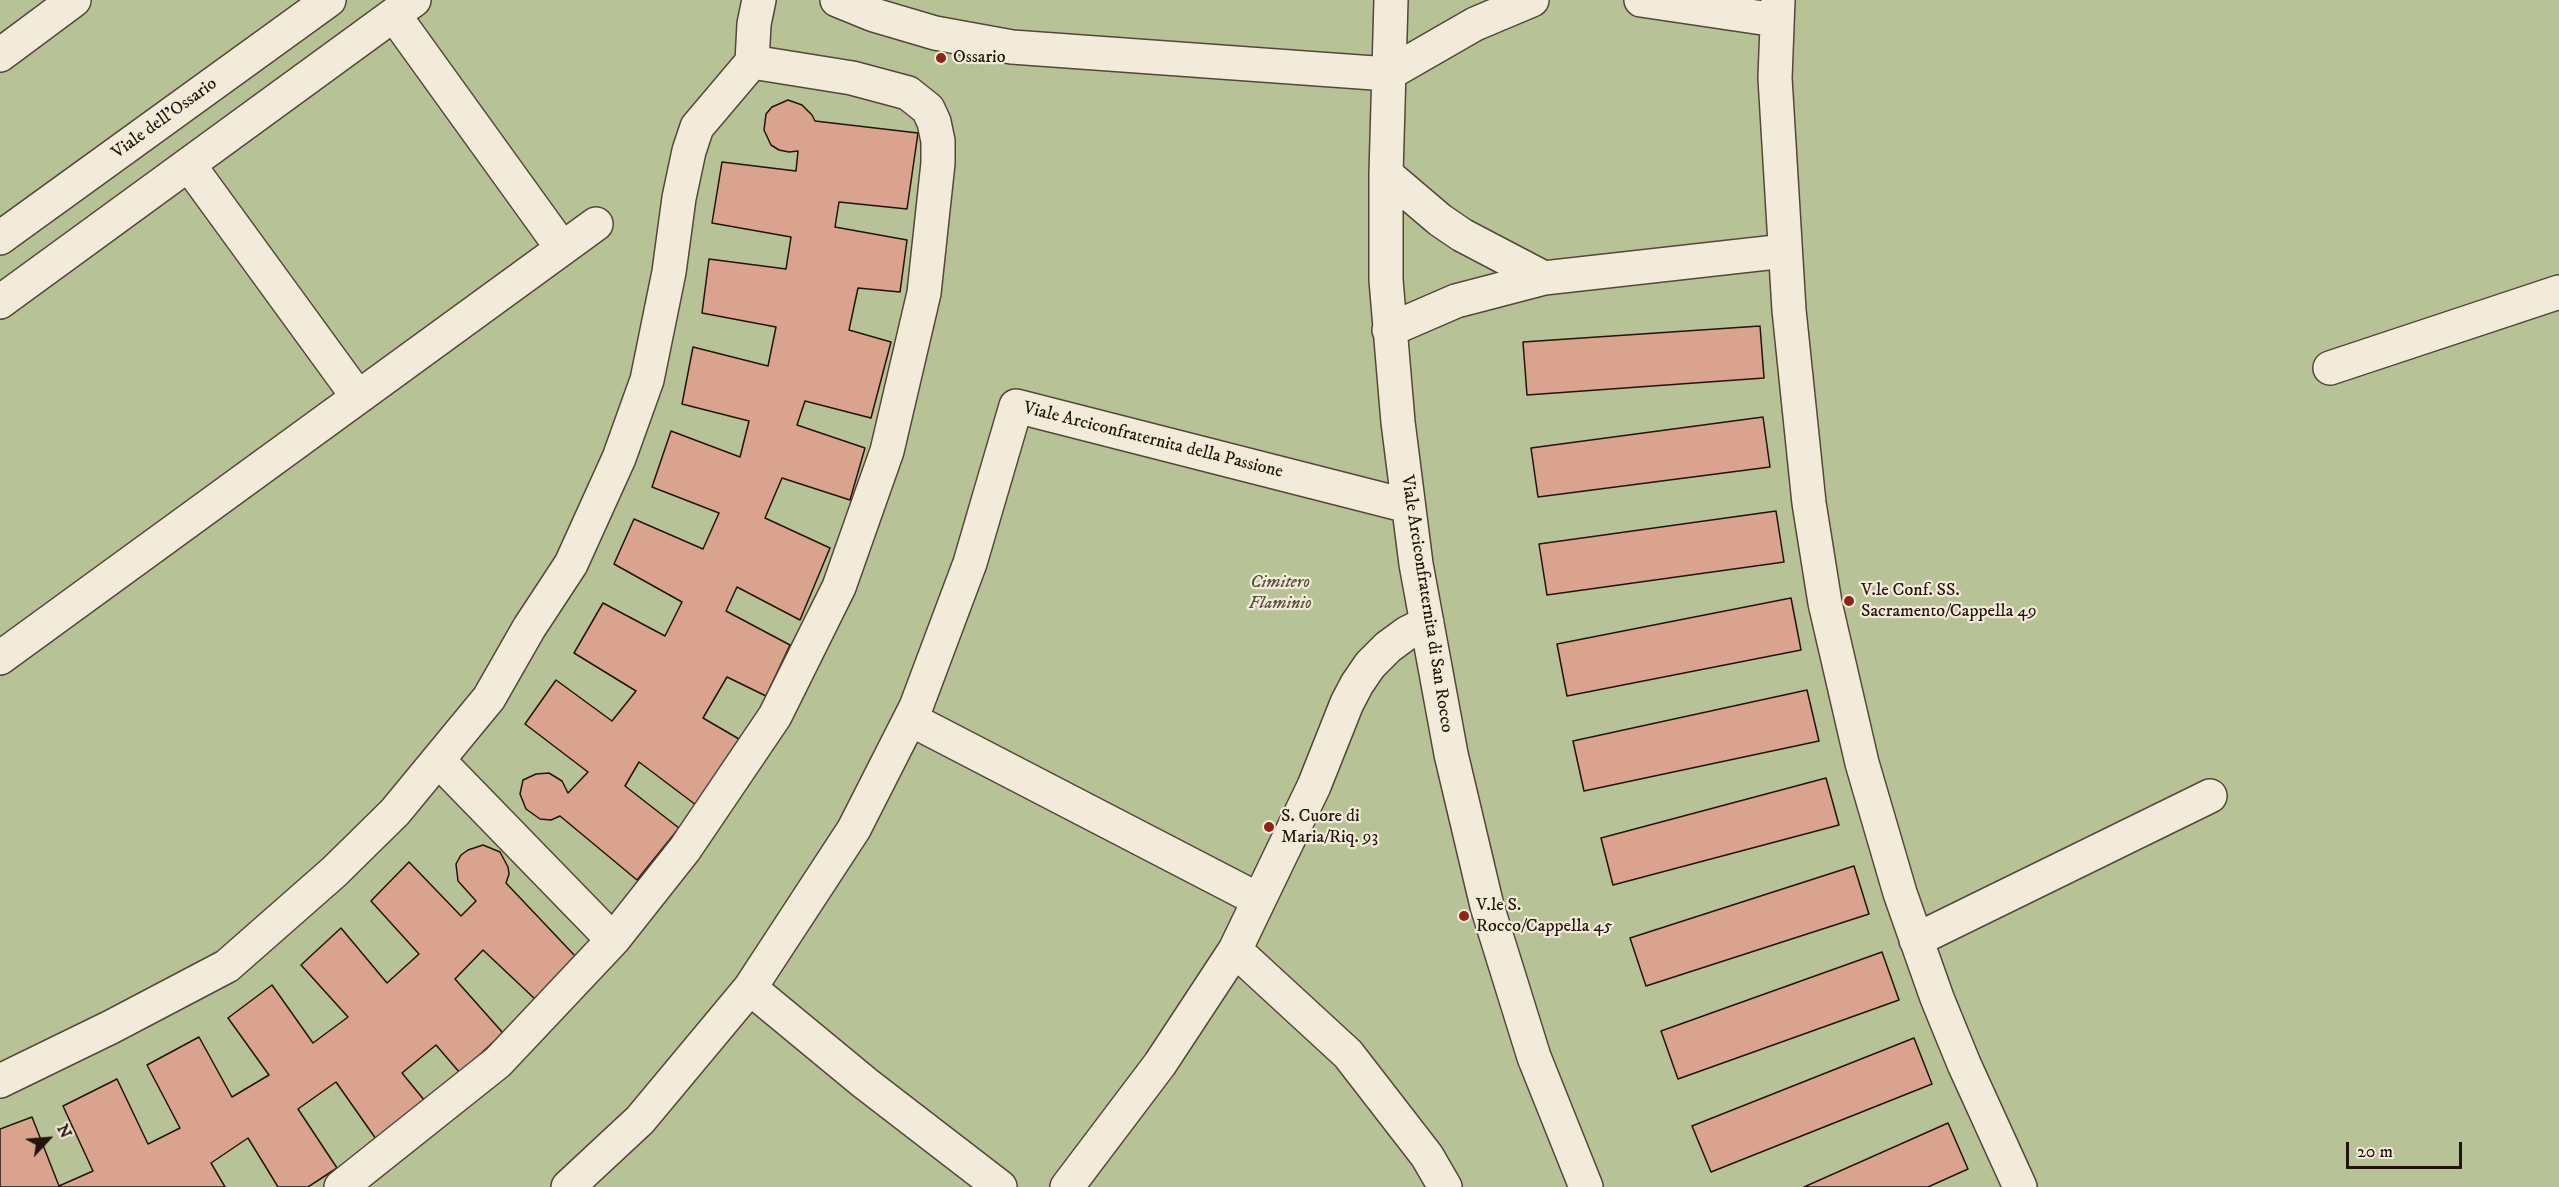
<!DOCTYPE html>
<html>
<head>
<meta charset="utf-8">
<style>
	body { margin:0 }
	#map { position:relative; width:2559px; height:1187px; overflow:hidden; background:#ede0c6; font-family:"IM FELL DW Pica",serif }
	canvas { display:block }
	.north { position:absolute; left:18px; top:1109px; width:60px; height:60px; -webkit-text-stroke:4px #f3ebda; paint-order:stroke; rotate:64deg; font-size:16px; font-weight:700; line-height:24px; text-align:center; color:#24130b }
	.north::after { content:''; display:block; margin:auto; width:21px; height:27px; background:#24130b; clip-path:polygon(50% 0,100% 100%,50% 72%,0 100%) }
	.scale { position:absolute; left:2346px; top:1142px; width:116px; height:27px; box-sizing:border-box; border:3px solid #24130b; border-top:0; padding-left:8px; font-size:18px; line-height:21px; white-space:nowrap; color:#24130b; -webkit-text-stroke:4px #f3ebda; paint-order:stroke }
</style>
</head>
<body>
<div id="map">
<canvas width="2559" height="1187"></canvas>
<div class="north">N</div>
<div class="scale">20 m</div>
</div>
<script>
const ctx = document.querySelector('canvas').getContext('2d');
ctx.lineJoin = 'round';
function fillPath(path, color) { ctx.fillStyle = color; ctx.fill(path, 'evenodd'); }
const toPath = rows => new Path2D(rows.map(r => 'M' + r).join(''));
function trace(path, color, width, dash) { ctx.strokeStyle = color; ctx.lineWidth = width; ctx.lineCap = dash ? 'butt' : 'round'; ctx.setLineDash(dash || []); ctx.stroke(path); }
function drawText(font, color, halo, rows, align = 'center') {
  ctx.font = font + ' "IM FELL DW Pica",serif'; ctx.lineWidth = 4.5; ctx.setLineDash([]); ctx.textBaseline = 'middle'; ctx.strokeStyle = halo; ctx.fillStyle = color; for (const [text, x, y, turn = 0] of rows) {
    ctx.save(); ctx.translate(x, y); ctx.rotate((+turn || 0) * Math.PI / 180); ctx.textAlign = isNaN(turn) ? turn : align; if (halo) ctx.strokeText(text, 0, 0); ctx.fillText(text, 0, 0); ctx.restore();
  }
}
const green = toPath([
	[0,0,2559,0,2559,1187,0,1187]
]);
const building = toPath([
	[788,100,802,105,812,115,815,121,918,133,907,209,839,202,835,227,907,240,900,292,858,288,849,330,891,342,871,418,805,401,797,425,865,448,850,500,782,478,765,518,830,548,800,620,737,587,726,611,790,645,766,696,727,677,703,718,739,739,696,805,639,762,625,786,679,828,637,880,560,816,551,820,540,819,526,809,520,794,523,780,536,774,549,773,562,781,568,793,588,772,525,724,556,680,612,721,636,691,574,653,603,603,665,636,682,602,614,564,634,519,703,549,719,513,652,487,671,431,740,457,749,421,682,404,693,347,768,366,776,327,702,313,709,259,786,269,791,237,712,223,722,162,796,171,798,151,789,152,779,150,771,145,764,130,766,114,772,107,788,100],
	[1760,326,1764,378,1527,395,1523,342,1760,326],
	[1763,417,1770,467,1538,497,1531,448,1763,417],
	[1776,511,1784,562,1547,595,1539,544,1776,511],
	[1791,598,1801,650,1567,696,1557,644,1791,598],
	[1807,690,1819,741,1584,791,1573,741,1807,690],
	[1826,778,1839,825,1613,885,1601,838,1826,778],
	[483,845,500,852,508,867,509,874,506,883,577,958,536,1000,483,950,455,979,503,1033,460,1073,436,1045,402,1073,425,1101,376,1139,336,1082,298,1109,337,1168,308,1187,278,1187,248,1138,211,1163,225,1187,0,1187,0,1129,32,1117,59,1186,93,1171,63,1106,117,1079,148,1144,180,1128,147,1065,199,1037,232,1097,269,1075,228,1018,272,985,313,1043,348,1017,301,965,341,928,387,983,419,954,371,901,409,862,461,916,476,901,458,881,456,864,461,855,468,850,483,845],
	[1854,866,1869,914,1646,986,1630,938,1854,866],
	[1882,952,1899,1000,1678,1079,1661,1031,1882,952],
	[1914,1038,1932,1084,1711,1172,1692,1126,1914,1038],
	[1948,1123,1968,1169,1928,1187,1804,1187,1948,1123]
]);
const minor = toPath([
	[837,0,874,15,935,33,1012,47,1388,74,1475,24,1532,0],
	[1391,0,1386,174,1386,280,1398,422,1416,564,1451,754,1487,906,1534,1057,1586,1187],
	[1641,0,1776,20],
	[1778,0,1775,78,1789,310,1809,503,1825,603,1862,763,1900,893,1937,998,1964,1064,2020,1187],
	[394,15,562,248],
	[0,55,74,0],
	[189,165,358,397],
	[1386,174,1440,220,1462,235,1544,278],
	[0,238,329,0],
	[0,302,414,0],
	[1389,330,1456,301,1544,278,1785,251],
	[2330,368,2559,292],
	[0,658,596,224],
	[910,719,1259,900],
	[438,760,613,940],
	[1916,940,2210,796],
	[1235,950,1348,1054,1427,1156,1445,1187],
	[750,988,865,1083,1000,1187],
	[0,1081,111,1027,227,966,334,872,395,812,489,698,529,628,571,564,619,458,647,380,669,272,679,198,689,151,697,127,752,62,754,24,759,0],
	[341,1187,498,1062,613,940,685,849,775,716,839,587,887,451,924,293,938,163,938,141,934,122,928,109,908,93,852,78,752,62],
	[568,1187,640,1120,750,988,854,829,916,707,970,563,1016,406,1408,506],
	[1067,1187,1160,1064,1235,950,1314,786,1347,703,1357,684,1370,665,1388,647,1407,633,1427,623]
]);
const markers = [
	[941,58,6,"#8f2418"],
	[1849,601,6,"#8f2418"],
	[1269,827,6,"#8f2418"],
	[1464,916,6,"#8f2418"]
];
const poiNames = [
	["Ossario",953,58],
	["V.le Conf. SS.",1861,591],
	["Sacramento/Cappella 49",1861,612],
	["S. Cuore di",1281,817],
	["Maria/Riq. 93",1281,838],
	["V.le S.",1476,906],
	["Rocco/Cappella 45",1476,927]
];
const streetNames = [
	["Viale dell'Ossario",165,119,-36],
	["Viale Arciconfraternita della Passione",1153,441,14],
	["Viale Arciconfraternita di San Rocco",1426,604,81]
];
const parkNames = [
	["Cimitero",1280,583],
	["Flaminio",1280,604]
];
fillPath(green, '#b7c296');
fillPath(building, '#daa38e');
trace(building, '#24130b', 1.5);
trace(minor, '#56463a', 36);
trace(minor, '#f3ebda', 33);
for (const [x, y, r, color] of markers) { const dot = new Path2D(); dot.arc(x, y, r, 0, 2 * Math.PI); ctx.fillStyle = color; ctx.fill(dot); trace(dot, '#f3ebda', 2); }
drawText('18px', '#24130b', '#f3ebda', poiNames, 'left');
drawText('18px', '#24130b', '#f3ebda', streetNames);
drawText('italic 18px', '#57503c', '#f3ebda', parkNames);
</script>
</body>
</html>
